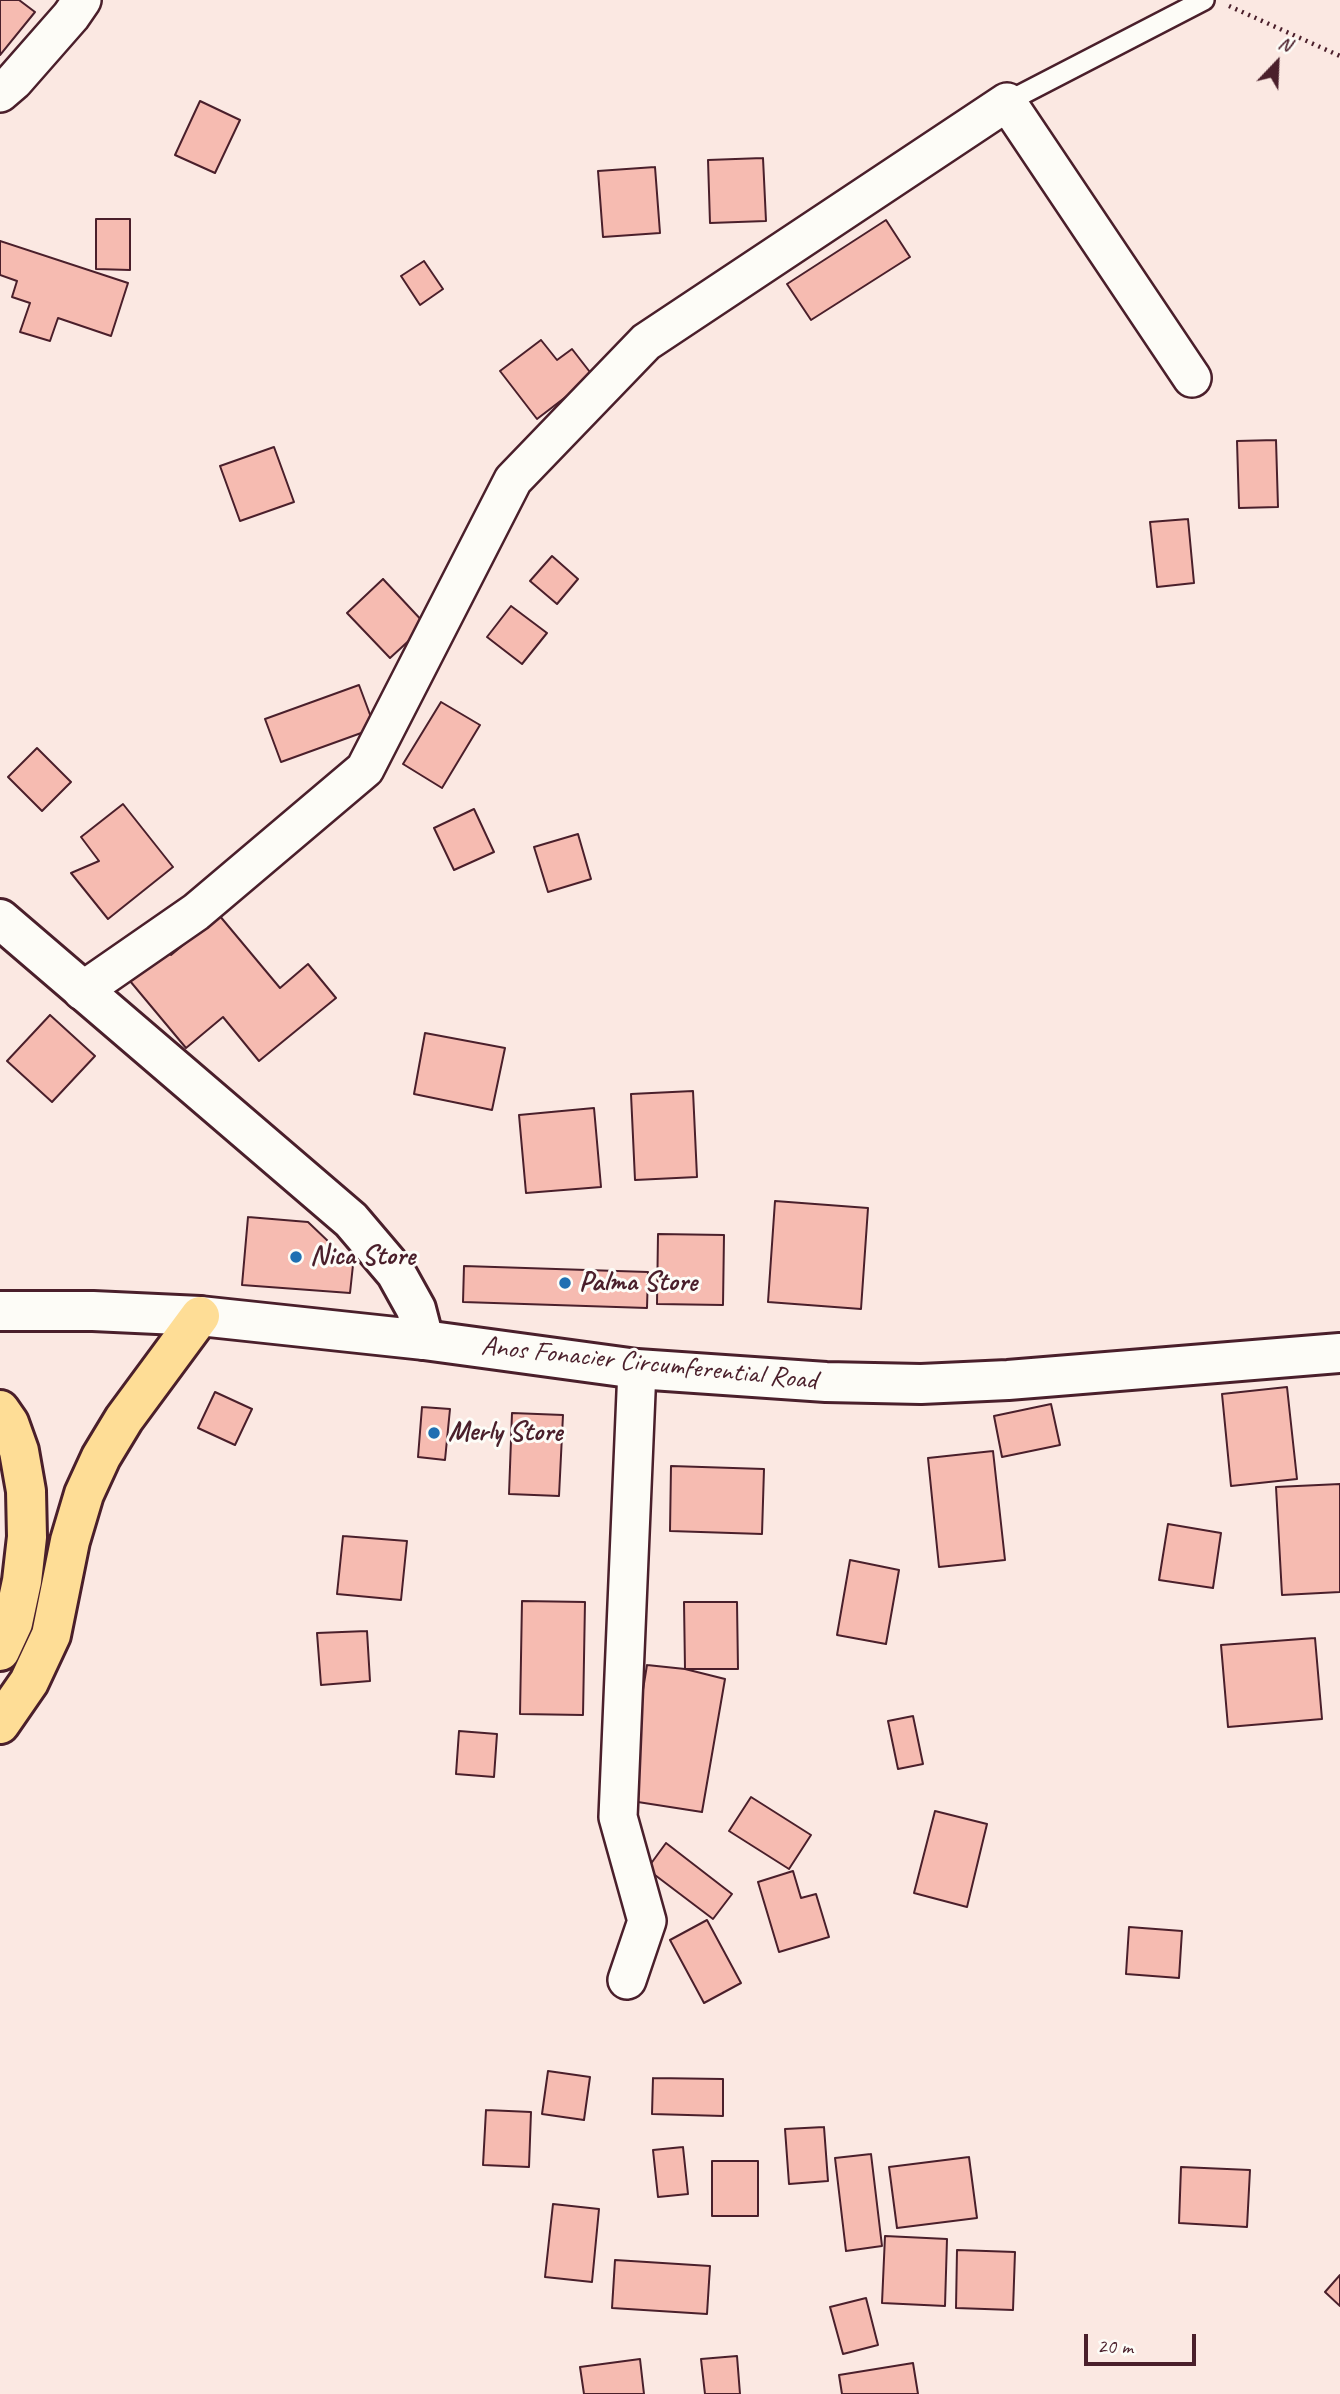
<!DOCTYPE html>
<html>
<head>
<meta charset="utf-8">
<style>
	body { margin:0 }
	#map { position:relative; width:1340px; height:2394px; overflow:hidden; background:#fbe8e2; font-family:Caveat,sans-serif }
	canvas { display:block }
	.north { position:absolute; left:1242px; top:28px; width:70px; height:70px; -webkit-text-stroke:5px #fdfcf7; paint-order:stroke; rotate:23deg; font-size:19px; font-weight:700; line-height:28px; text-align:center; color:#4a1f2b }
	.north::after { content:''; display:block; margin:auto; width:24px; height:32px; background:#4a1f2b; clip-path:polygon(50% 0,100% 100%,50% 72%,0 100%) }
	.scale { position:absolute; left:1084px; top:2334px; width:112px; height:32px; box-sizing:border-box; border:4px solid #4a1f2b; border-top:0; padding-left:9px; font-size:21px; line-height:24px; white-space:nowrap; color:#4a1f2b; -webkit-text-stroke:5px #fdfcf7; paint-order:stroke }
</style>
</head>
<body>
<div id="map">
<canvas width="1340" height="2394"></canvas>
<div class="north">N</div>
<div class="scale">20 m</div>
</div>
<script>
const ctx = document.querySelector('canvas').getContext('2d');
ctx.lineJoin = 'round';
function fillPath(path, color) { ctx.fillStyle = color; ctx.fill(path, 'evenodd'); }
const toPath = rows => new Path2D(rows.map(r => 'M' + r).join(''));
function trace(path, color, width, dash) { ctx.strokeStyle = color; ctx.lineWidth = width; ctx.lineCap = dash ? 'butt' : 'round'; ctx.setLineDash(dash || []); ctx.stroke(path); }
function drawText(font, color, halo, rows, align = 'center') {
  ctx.font = font + ' Caveat,sans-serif'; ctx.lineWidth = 6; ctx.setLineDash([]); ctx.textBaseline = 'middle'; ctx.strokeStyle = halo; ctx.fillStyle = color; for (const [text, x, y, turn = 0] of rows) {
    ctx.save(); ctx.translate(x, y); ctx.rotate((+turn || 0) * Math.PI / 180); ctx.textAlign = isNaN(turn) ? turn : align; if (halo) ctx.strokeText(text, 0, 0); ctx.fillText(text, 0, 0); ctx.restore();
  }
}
const building = toPath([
	[0,0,19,0,35,12,0,55,0,0],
	[200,101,240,120,215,173,175,155,200,101],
	[763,158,766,221,710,223,708,160,763,158],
	[655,167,660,233,603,237,598,171,655,167],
	[96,219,130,219,130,270,96,269,96,219],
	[886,220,910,257,811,320,787,284,886,220],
	[0,241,128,283,111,336,58,318,50,341,20,332,30,303,12,297,17,281,0,275,0,241],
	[424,261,443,289,420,305,401,276,424,261],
	[541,340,557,360,572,349,593,376,537,419,500,371,541,340],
	[1276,440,1278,507,1239,508,1237,441,1276,440],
	[274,447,294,502,240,521,220,466,274,447],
	[1188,519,1194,583,1157,587,1150,522,1188,519],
	[552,556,578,579,557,604,530,581,552,556],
	[383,579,426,625,390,658,347,613,383,579],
	[511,606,547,633,522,664,487,637,511,606],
	[359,685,375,728,281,762,265,719,359,685],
	[441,702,480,725,442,788,403,764,441,702],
	[37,748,71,782,42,811,8,777,37,748],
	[123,804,173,867,108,919,71,873,99,861,81,837,123,804],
	[474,809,494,852,454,870,434,828,474,809],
	[578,834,591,879,548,892,534,847,578,834],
	[219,915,280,988,308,964,336,998,259,1061,223,1017,186,1048,125,975,159,947,171,955,219,915],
	[50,1015,95,1056,52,1102,7,1061,50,1015],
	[425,1033,505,1048,492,1110,414,1094,425,1033],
	[693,1091,697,1177,635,1180,631,1094,693,1091],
	[594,1108,601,1187,526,1193,519,1115,594,1108],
	[775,1201,868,1208,861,1309,768,1302,775,1201],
	[248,1217,308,1222,353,1265,350,1293,242,1285,248,1217],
	[658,1234,724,1235,723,1305,657,1304,658,1234],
	[464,1266,648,1272,647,1308,463,1302,464,1266],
	[1287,1387,1297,1479,1231,1486,1222,1394,1287,1387],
	[215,1392,252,1409,235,1445,198,1428,215,1392],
	[1051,1404,1060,1445,1002,1457,994,1416,1051,1404],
	[422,1407,450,1409,445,1460,418,1457,422,1407],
	[512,1413,563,1415,559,1496,509,1494,512,1413],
	[993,1451,1005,1560,939,1567,928,1458,993,1451],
	[671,1466,764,1469,762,1534,670,1531,671,1466],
	[1340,1484,1340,1592,1282,1595,1276,1487,1340,1484],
	[1168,1524,1221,1533,1213,1588,1159,1580,1168,1524],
	[343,1536,407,1541,401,1600,337,1594,343,1536],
	[850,1560,899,1570,886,1644,837,1635,850,1560],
	[522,1601,585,1602,583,1715,520,1714,522,1601],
	[684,1602,737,1602,738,1669,685,1669,684,1602],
	[367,1631,370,1681,321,1685,317,1633,367,1631],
	[1315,1638,1322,1719,1228,1727,1221,1645,1315,1638],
	[647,1665,685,1669,725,1679,702,1812,625,1800,647,1665],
	[913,1716,923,1764,898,1769,888,1721,913,1716],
	[459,1731,497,1734,494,1777,456,1774,459,1731],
	[751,1797,811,1835,789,1869,729,1831,751,1797],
	[935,1811,987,1824,967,1907,914,1893,935,1811],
	[666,1843,732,1894,713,1919,647,1869,666,1843],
	[793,1871,801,1898,816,1894,829,1937,779,1952,758,1882,793,1871],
	[707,1920,741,1983,704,2003,670,1940,707,1920],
	[1129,1927,1182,1931,1179,1978,1126,1974,1129,1927],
	[548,2071,590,2077,584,2120,542,2114,548,2071],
	[653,2078,723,2079,723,2116,652,2114,653,2078],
	[486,2110,531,2112,529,2167,483,2165,486,2110],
	[824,2127,828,2181,789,2184,785,2129,824,2127],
	[683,2147,688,2194,658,2197,653,2150,683,2147],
	[871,2154,882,2246,846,2251,835,2158,871,2154],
	[969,2157,977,2218,897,2228,889,2167,969,2157],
	[712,2161,758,2161,758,2216,712,2216,712,2161],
	[1181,2167,1250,2170,1247,2227,1179,2223,1181,2167],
	[553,2204,599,2209,592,2282,545,2277,553,2204],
	[885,2236,947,2239,945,2306,882,2303,885,2236],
	[957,2250,1015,2252,1013,2310,956,2308,957,2250],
	[615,2260,710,2266,707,2314,612,2308,615,2260],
	[1340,2275,1340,2306,1325,2292,1340,2275],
	[866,2298,878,2345,843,2354,830,2307,866,2298],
	[737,2356,740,2394,705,2394,701,2359,737,2356],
	[640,2359,644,2394,584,2394,580,2367,640,2359],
	[913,2363,918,2394,842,2394,839,2375,913,2363]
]);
const path = toPath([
	[1229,6,1340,56]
]);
const service = toPath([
	[1007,102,1204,0]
]);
const minor = toPath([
	[0,93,14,81,71,16,82,0],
	[82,991,196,912,365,769,513,480,646,342,1007,102,1192,378],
	[627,1980,647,1921,618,1817,637,1369]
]);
const tertiary = toPath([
	[0,919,351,1220,396,1273,416,1309,424,1340]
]);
const secondary = toPath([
	[0,1311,93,1311,200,1316,424,1340,637,1369,826,1382,921,1384,1008,1380,1340,1353]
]);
const primary = toPath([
	[0,1410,9,1423,19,1451,26,1491,27,1537,22,1581,13,1623,0,1651],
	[0,1724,29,1682,51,1635,70,1541,84,1494,101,1457,124,1419,200,1316]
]);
const markers = [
	[296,1257,7,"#1f6fb2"],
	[565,1283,7,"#1f6fb2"],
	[434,1433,7,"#1f6fb2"]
];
const poiNames = [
	["Nica Store",310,1257],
	["Palma Store",579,1283],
	["Merly Store",448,1433]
];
const streetNames = [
	["Anos Fonacier Circumferential Road",649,1364,6]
];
fillPath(building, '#f6bbb1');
trace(building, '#4a1f2b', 2);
trace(service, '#4a1f2b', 24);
trace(minor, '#4a1f2b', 42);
trace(tertiary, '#4a1f2b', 44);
trace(secondary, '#4a1f2b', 44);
trace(primary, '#4a1f2b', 44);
trace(path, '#4a1f2b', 4.5, [2, 5]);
trace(service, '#fdfcf7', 19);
trace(minor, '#fdfcf7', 37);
trace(tertiary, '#fdfcf7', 38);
trace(secondary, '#fdfcf7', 38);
trace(primary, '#fedd96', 38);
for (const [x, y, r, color] of markers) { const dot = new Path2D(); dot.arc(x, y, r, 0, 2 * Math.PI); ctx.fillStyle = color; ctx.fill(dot); trace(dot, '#fdfcf7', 2.5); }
drawText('bold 28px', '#4a1f2b', '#fdfcf7', poiNames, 'left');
drawText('28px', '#4a1f2b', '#fdfcf7', streetNames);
</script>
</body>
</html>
